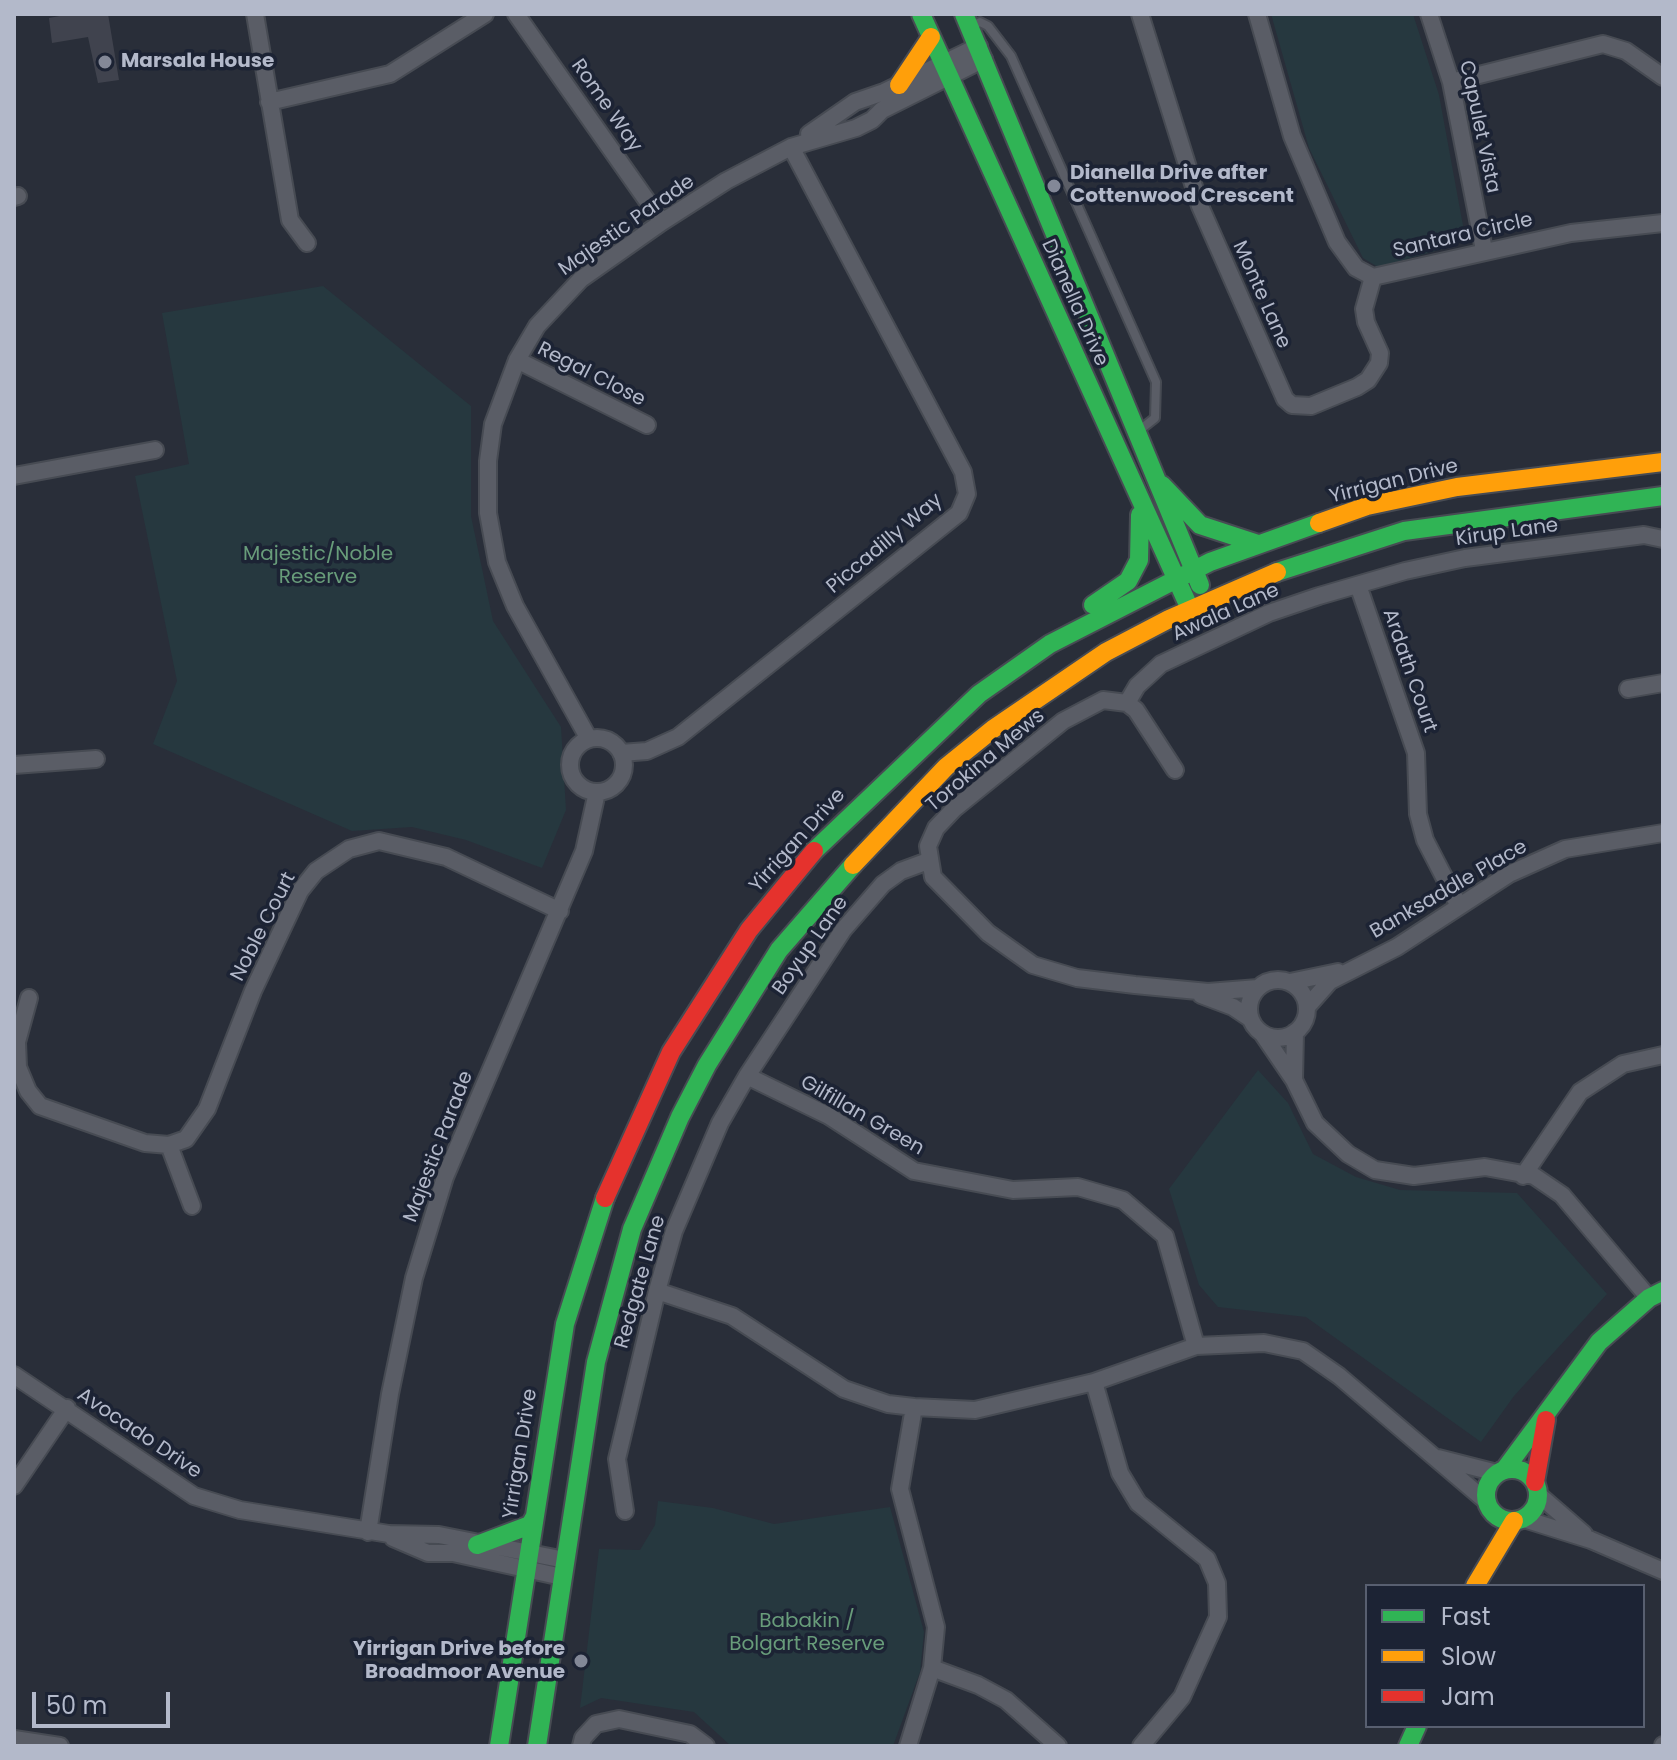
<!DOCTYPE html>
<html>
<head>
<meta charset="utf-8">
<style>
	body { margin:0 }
	#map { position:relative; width:1677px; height:1760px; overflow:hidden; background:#292e39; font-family:Poppins,sans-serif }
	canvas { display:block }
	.frame { position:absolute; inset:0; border:16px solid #b3b9ca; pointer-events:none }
	.legend { position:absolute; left:1365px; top:1584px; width:280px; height:144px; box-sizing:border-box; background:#1c2334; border:2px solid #585f70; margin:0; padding:10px 14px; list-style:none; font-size:24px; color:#b3b9ca }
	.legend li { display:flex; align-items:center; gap:16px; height:40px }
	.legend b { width:40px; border:2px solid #585f70 }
	.scale { position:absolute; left:32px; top:1692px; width:138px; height:36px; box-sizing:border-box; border:4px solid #b3b9ca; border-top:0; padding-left:10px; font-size:24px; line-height:28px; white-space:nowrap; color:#b3b9ca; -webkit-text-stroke:6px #1c2334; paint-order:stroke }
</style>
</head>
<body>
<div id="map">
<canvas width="1677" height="1760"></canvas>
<div class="frame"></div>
<ul class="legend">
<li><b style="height:10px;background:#30b455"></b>Fast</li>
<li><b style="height:10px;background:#ff9f0a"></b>Slow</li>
<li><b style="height:10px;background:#e5322d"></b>Jam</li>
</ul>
<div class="scale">50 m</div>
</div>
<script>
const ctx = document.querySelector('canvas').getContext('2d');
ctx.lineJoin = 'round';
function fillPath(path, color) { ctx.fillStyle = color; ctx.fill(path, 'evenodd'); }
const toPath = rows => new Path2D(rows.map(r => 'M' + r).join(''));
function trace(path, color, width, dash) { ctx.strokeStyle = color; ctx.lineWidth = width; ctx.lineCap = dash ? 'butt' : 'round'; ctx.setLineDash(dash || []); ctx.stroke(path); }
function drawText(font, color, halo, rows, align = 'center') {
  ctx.font = font + ' Poppins,sans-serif'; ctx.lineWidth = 7; ctx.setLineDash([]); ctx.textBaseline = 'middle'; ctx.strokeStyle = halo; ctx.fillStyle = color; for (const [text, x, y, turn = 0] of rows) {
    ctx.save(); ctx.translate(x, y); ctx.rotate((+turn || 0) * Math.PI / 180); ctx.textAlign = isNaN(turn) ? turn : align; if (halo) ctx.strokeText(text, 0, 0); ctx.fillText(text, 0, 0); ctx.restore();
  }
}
const green = toPath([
	[1271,14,1413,14,1439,95,1464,231,1457,245,1378,267,1363,258,1309,148],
	[323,286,471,406,471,516,493,621,561,727,566,810,542,868,466,840,412,827,352,831,153,744,177,681,135,476,189,464,162,313],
	[1258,1070,1288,1103,1313,1154,1356,1177,1400,1190,1517,1193,1607,1294,1514,1396,1481,1442,1306,1317,1218,1307,1199,1285,1169,1189],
	[658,1501,713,1508,774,1524,890,1507,924,1632,920,1672,893,1746,731,1746,694,1712,601,1698,580,1708,599,1549,640,1550,655,1525]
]);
const building = toPath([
	[70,14,108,14,119,80,98,83,88,37,52,43,49,18]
]);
const lane = toPath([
	[974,25,980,22,988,26,1011,56,1156,382,1155,418,1141,429]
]);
const street = toPath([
	[255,14,290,220,307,243],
	[516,14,662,222],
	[1140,14,1200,206,1285,399,1292,405,1311,406,1357,387,1368,380,1379,363,1380,353,1366,322,1364,309,1373,277],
	[1257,14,1292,136,1337,242,1356,268,1373,277,1571,233,1663,223],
	[1429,14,1451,82,1484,250],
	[1451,82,1603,44,1626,51,1663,77],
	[269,102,390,74,485,14],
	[809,134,855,102,884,92,979,46],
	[14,197,18,196],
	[517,360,647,425],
	[14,476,155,450],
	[1358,585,1416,753,1418,814,1425,840,1459,906],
	[1628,689,1663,683],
	[1127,703,1137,686,1161,664,1269,613,1319,596,1405,571,1465,558,1644,535,1663,539],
	'570 765a27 27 0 1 1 54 0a27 27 0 1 1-54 0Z',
	[589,739,515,606,497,562,488,513,488,461,493,424,517,360,537,326,581,279,662,222,726,181,791,147,856,128,872,120,882,110,984,59],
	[621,753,647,751,678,737,959,513,967,494,963,472,791,147],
	[14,765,96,759],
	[1175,770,1136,710,1127,703,1103,700,1063,721,954,809,936,828,928,846,933,877,988,933,1033,965,1077,978,1135,985,1208,992,1258,988],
	'1249 1009a29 29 0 1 1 58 0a29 29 0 1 1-58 0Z',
	[1290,982,1338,972],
	[1201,995,1233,1007,1251,1019],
	[29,998,17,1042,18,1067,28,1091,40,1106,145,1143,169,1145,186,1139,207,1109,253,991,300,891,316,871,349,849,379,841,446,857,560,911],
	[1307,1007,1330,981,1397,947,1509,874,1565,849,1663,833],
	[1262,1033,1294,1080,1315,1123,1348,1154,1375,1170,1414,1176,1485,1167,1534,1176,1562,1195,1649,1298],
	[747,1076,829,1116,914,1171,1013,1190,1078,1187,1123,1200,1165,1236,1196,1346],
	[1294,1080,1295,1032],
	[169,1145,192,1206],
	[1523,1176,1580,1092,1623,1064,1663,1055],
	[657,1291,732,1316,844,1389,888,1404,914,1407,975,1410,1094,1382,1196,1346,1264,1343,1303,1351,1339,1376,1487,1502],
	[14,1375,194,1496,240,1510,389,1534,439,1535,565,1560],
	[1094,1382,1120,1473,1138,1503,1207,1559,1217,1583,1218,1617,1182,1697,1141,1746],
	[1438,1458,1497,1473],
	[14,1486,67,1408],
	[1539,1495,1584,1534],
	[625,1511,617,1459,657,1291,674,1231,720,1123,747,1076,843,930,883,884,901,871,928,861],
	[1524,1519,1591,1540,1663,1571],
	[368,1532,390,1394,414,1278,445,1177,584,851,597,792],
	[393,1538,428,1553,453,1553,562,1577],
	[932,1668,978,1685,1006,1700,1058,1746],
	[14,1739,60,1746],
	[581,1746,583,1738,596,1724,619,1719,690,1734,706,1746],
	[908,1746,932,1668,936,1627,900,1489,914,1407],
	[1663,1746,1663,1745]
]);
const fast = toPath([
	[921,14,1190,609],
	[964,14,1200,585],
	[1162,485,1200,525,1258,544],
	[1277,572,1404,531,1663,496],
	[1093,605,1128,581,1139,560,1140,515],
	[814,851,979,694,1050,644,1210,562,1319,523],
	'1486 1495a26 26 0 1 1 52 0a26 26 0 1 1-52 0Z',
	[1505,1469,1599,1342,1649,1298,1663,1291],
	[477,1545,530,1525,534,1518],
	[499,1746,565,1324,605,1198],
	[537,1746,596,1362,632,1229,680,1117,707,1065,779,950,853,865],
	[1408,1746,1417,1726]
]);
const slow = toPath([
	[899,85,931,37],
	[1319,523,1367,506,1457,487,1663,462],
	[853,865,946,767,993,729,1106,652,1169,619,1277,572],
	[1475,1586,1514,1521]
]);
const jam = toPath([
	[605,1198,671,1052,749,930,814,851],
	[1535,1482,1546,1420]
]);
const markers = [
	[105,62,8,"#838897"],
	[1054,186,8,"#838897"],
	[581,1661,8,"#838897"]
];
const poiNames = [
	["Marsala House",121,62],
	["Dianella Drive after",1070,174],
	["Cottenwood Crescent",1070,197],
	["Yirrigan Drive before",565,1650,"right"],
	["Broadmoor Avenue",565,1673,"right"]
];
const streetNames = [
	["Rome Way",606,106,55],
	["Capulet Vista",1479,127,78],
	["Majestic Parade",627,226,-35],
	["Santara Circle",1463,236,-13],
	["Monte Lane",1261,295,66],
	["Dianella Drive",1074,303,66],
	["Regal Close",591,375,27],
	["Yirrigan Drive",1394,482,-14],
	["Kirup Lane",1507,533,-8],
	["Piccadilly Way",885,544,-40],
	["Awala Lane",1226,613,-24],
	["Ardath Court",1409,671,71],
	["Torokina Mews",986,761,-40],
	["Yirrigan Drive",798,841,-48],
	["Banksaddle Place",1449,890,-30],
	["Noble Court",264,927,-63],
	["Boyup Lane",811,946,-55],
	["Gilfillan Green",862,1116,30],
	["Majestic Parade",439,1147,-69],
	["Redgate Lane",641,1282,-74],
	["Avocado Drive",139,1434,34],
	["Yirrigan Drive",521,1454,-81]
];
const parkNames = [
	["Majestic/Noble",318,555],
	["Reserve",318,578],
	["Babakin /",807,1622],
	["Bolgart Reserve",807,1645]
];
fillPath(green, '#26383f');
fillPath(building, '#40434e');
trace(lane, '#474b53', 12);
trace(street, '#474b53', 20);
trace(fast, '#474b53', 22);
trace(slow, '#474b53', 22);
trace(jam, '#474b53', 22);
trace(lane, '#5a5d66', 8);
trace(street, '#5a5d66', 16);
trace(fast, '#30b455', 18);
trace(slow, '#ff9f0a', 18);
trace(jam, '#e5322d', 18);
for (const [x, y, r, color] of markers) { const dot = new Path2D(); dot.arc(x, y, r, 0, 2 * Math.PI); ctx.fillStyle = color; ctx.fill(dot); trace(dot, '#1c2334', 3); }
drawText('bold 20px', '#b3b9ca', '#1c2334', poiNames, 'left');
drawText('20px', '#b3b9ca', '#1c2334', streetNames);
drawText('20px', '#689c7a', '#1c2334', parkNames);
</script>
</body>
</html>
